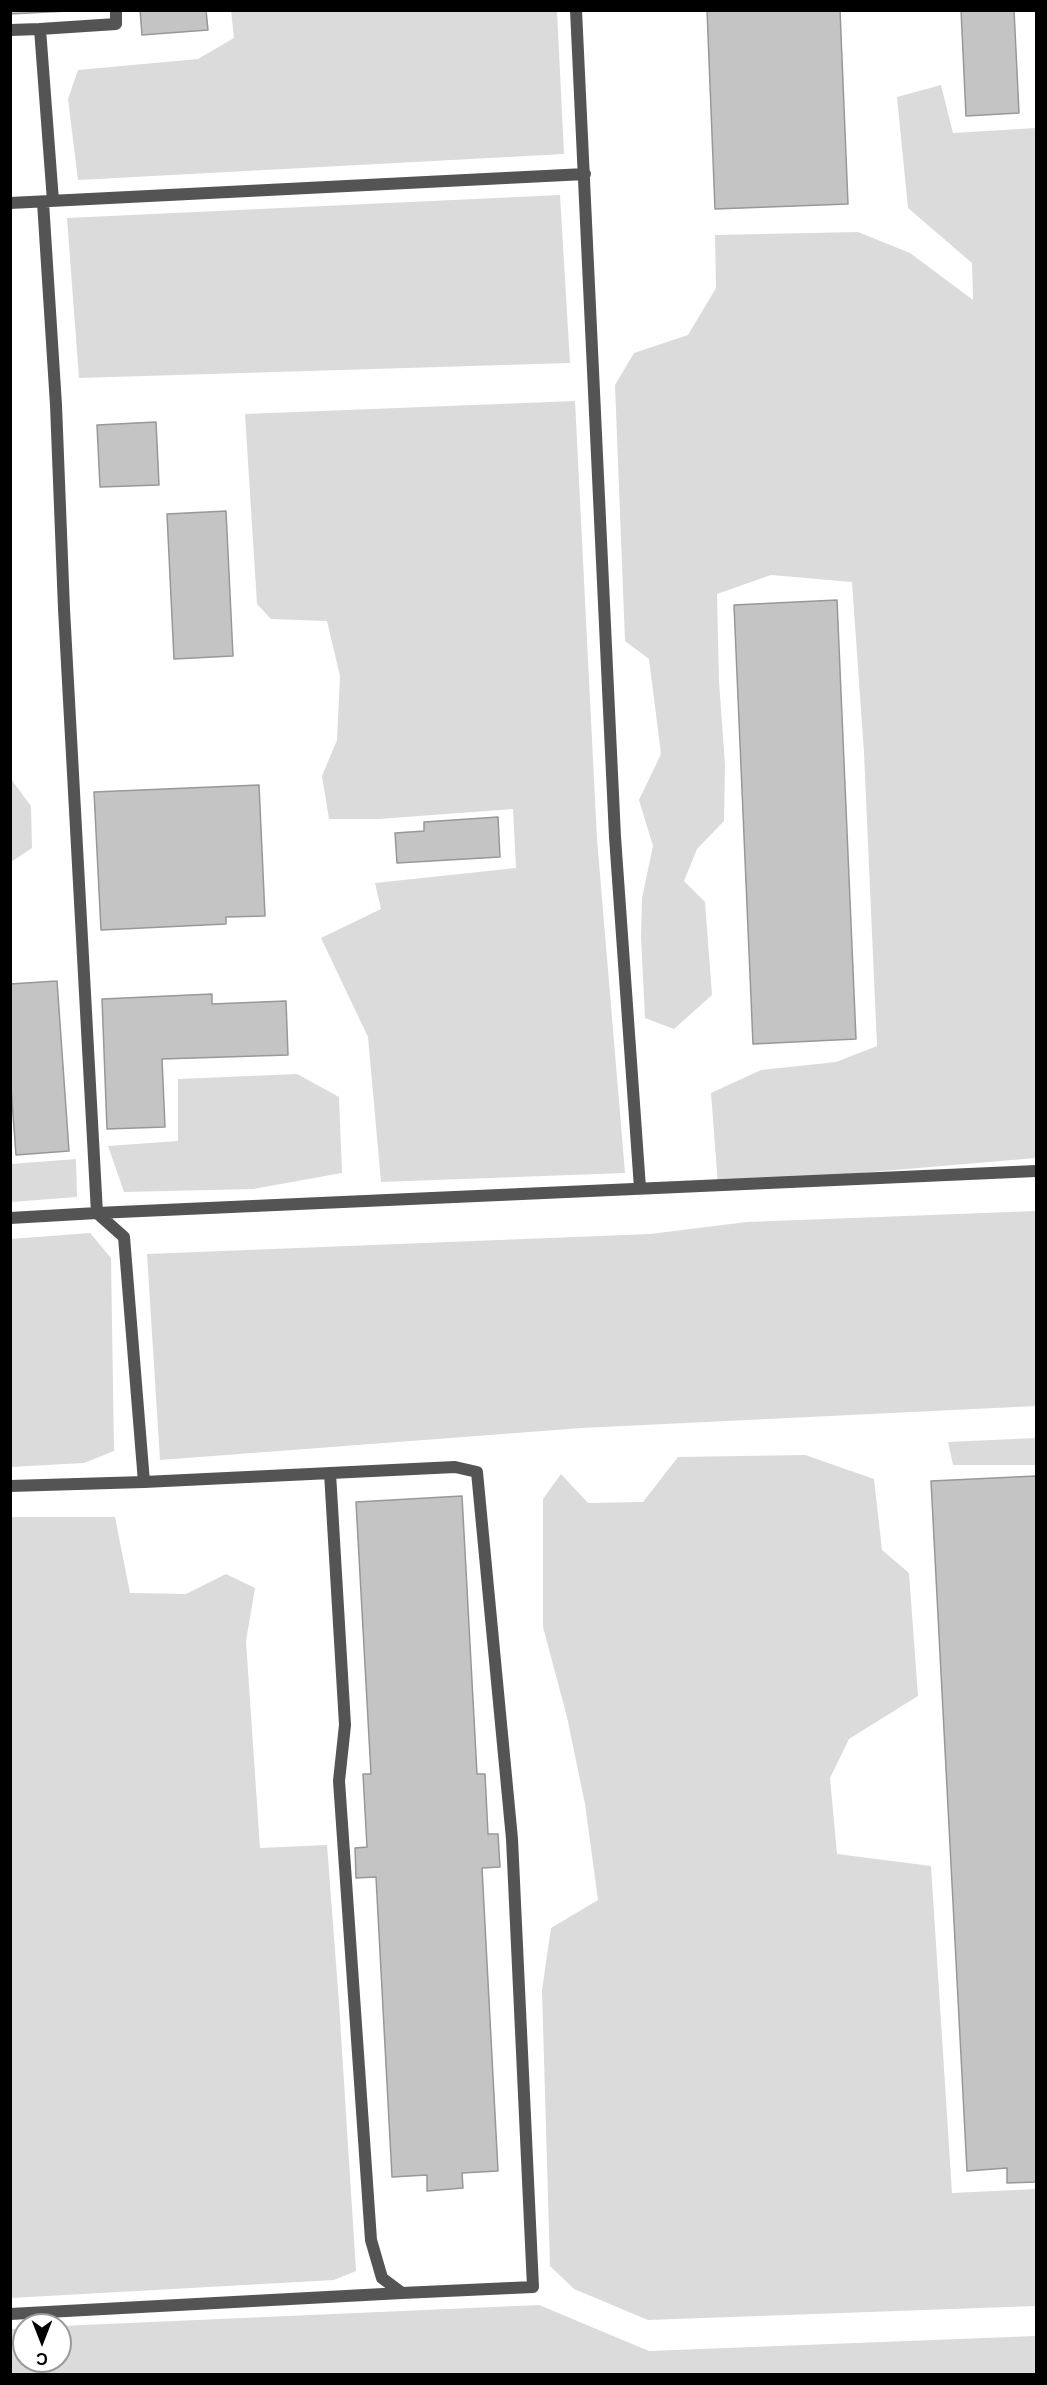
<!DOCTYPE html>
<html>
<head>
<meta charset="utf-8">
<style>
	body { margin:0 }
	#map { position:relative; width:1047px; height:2385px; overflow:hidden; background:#fff; font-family:Barlow,sans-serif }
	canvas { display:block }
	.frame { position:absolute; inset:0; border:12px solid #000; pointer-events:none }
	.north { position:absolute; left:12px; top:2313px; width:60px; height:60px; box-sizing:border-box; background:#fff; border:2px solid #999; border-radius:50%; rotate:180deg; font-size:16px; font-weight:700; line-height:24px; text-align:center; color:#000 }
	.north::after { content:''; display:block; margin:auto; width:21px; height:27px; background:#000; clip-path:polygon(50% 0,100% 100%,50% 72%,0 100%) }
</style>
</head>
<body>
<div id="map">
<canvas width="1047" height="2385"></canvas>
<div class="frame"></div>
<div class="north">С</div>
</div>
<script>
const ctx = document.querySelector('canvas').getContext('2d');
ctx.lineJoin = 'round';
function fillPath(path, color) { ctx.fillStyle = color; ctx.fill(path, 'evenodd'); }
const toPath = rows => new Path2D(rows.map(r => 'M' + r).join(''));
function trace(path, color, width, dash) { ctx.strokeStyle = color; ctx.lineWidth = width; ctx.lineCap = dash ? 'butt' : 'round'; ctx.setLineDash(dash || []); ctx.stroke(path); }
const green = toPath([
	[231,11,557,11,564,154,78,180,68,99,78,70,198,59,234,38],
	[941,85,953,133,1036,128,1036,1158,718,1185,711,1093,761,1070,836,1062,877,1046,864,753,852,582,771,575,717,594,719,681,725,765,724,821,697,849,684,881,705,902,712,995,674,1029,645,1018,641,937,642,898,653,846,639,800,661,754,649,659,625,641,615,385,634,353,688,335,716,288,715,235,858,232,910,253,973,300,972,263,908,208,897,97],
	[560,195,570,363,79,378,67,218],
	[575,401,597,839,625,1173,381,1182,368,1037,321,938,381,909,375,883,516,868,513,809,379,819,329,819,322,776,337,740,340,676,327,621,271,619,257,604,245,414],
	[11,779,31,806,32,848,11,862],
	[297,1074,339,1097,342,1173,253,1189,124,1192,108,1146,178,1141,178,1079],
	[76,1159,77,1197,11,1202,11,1164],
	[1036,1211,1036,1406,582,1428,160,1460,147,1254,650,1234,747,1222],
	[90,1233,111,1258,114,1451,84,1463,11,1467,11,1239],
	[1036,1438,1036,1465,953,1465,948,1442],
	[805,1455,874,1479,882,1550,909,1573,918,1696,849,1739,830,1778,837,1854,931,1866,952,2193,1036,2189,1036,2306,648,2320,574,2289,550,2266,542,1990,551,1928,598,1900,585,1804,567,1717,543,1627,543,1499,561,1474,588,1503,643,1502,678,1457],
	[11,1517,115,1517,130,1593,186,1594,226,1574,255,1588,246,1641,260,1848,327,1845,339,2003,356,2271,334,2280,11,2298],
	[539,2305,649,2351,1036,2336,1036,2374,11,2374,11,2329,24,2328,24,2361,60,2361,60,2326]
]);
const building = toPath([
	[10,10,88,10,10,14,10,10],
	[140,10,206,10,208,30,142,35,140,10],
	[707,10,840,10,848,204,715,209,707,10],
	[961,10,1014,10,1019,113,966,116,961,10],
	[156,422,159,485,100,487,97,425,156,422],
	[226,511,233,656,174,659,167,514,226,511],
	[837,600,856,1039,753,1044,734,605,837,600],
	[259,785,265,916,226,917,226,924,101,930,94,792,259,785],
	[498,817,500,857,397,863,395,833,424,831,424,822,498,817],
	[57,981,69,1151,16,1155,10,1074,10,984,57,981],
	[212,994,212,1004,286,1001,288,1055,162,1059,165,1127,107,1129,102,999,212,994],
	[1036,1476,1036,2182,1007,2183,1007,2168,967,2171,931,1481,1036,1476],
	[462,1496,477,1774,485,1774,488,1834,498,1834,500,1867,482,1868,498,2171,462,2173,463,2188,427,2191,427,2175,392,2177,376,1877,356,1878,355,1848,367,1847,363,1774,371,1774,356,1502,462,1496]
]);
const lane = toPath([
	[576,10,615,837,640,1188],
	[40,29,116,24,116,10],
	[10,30,40,29,53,201],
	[10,203,585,174],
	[10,1218,97,1213,64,609,56,405,43,202],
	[144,1482,455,1467,477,1472,512,1839,533,2287,402,2293,382,2278,371,2240,339,1781,345,1725,330,1473],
	[10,1486,144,1482,124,1237,97,1213,1036,1171],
	[10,2314,402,2293]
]);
fillPath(green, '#dbdbdb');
fillPath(building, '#c4c4c4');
trace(building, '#989898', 1.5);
trace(lane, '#545454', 12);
</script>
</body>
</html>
